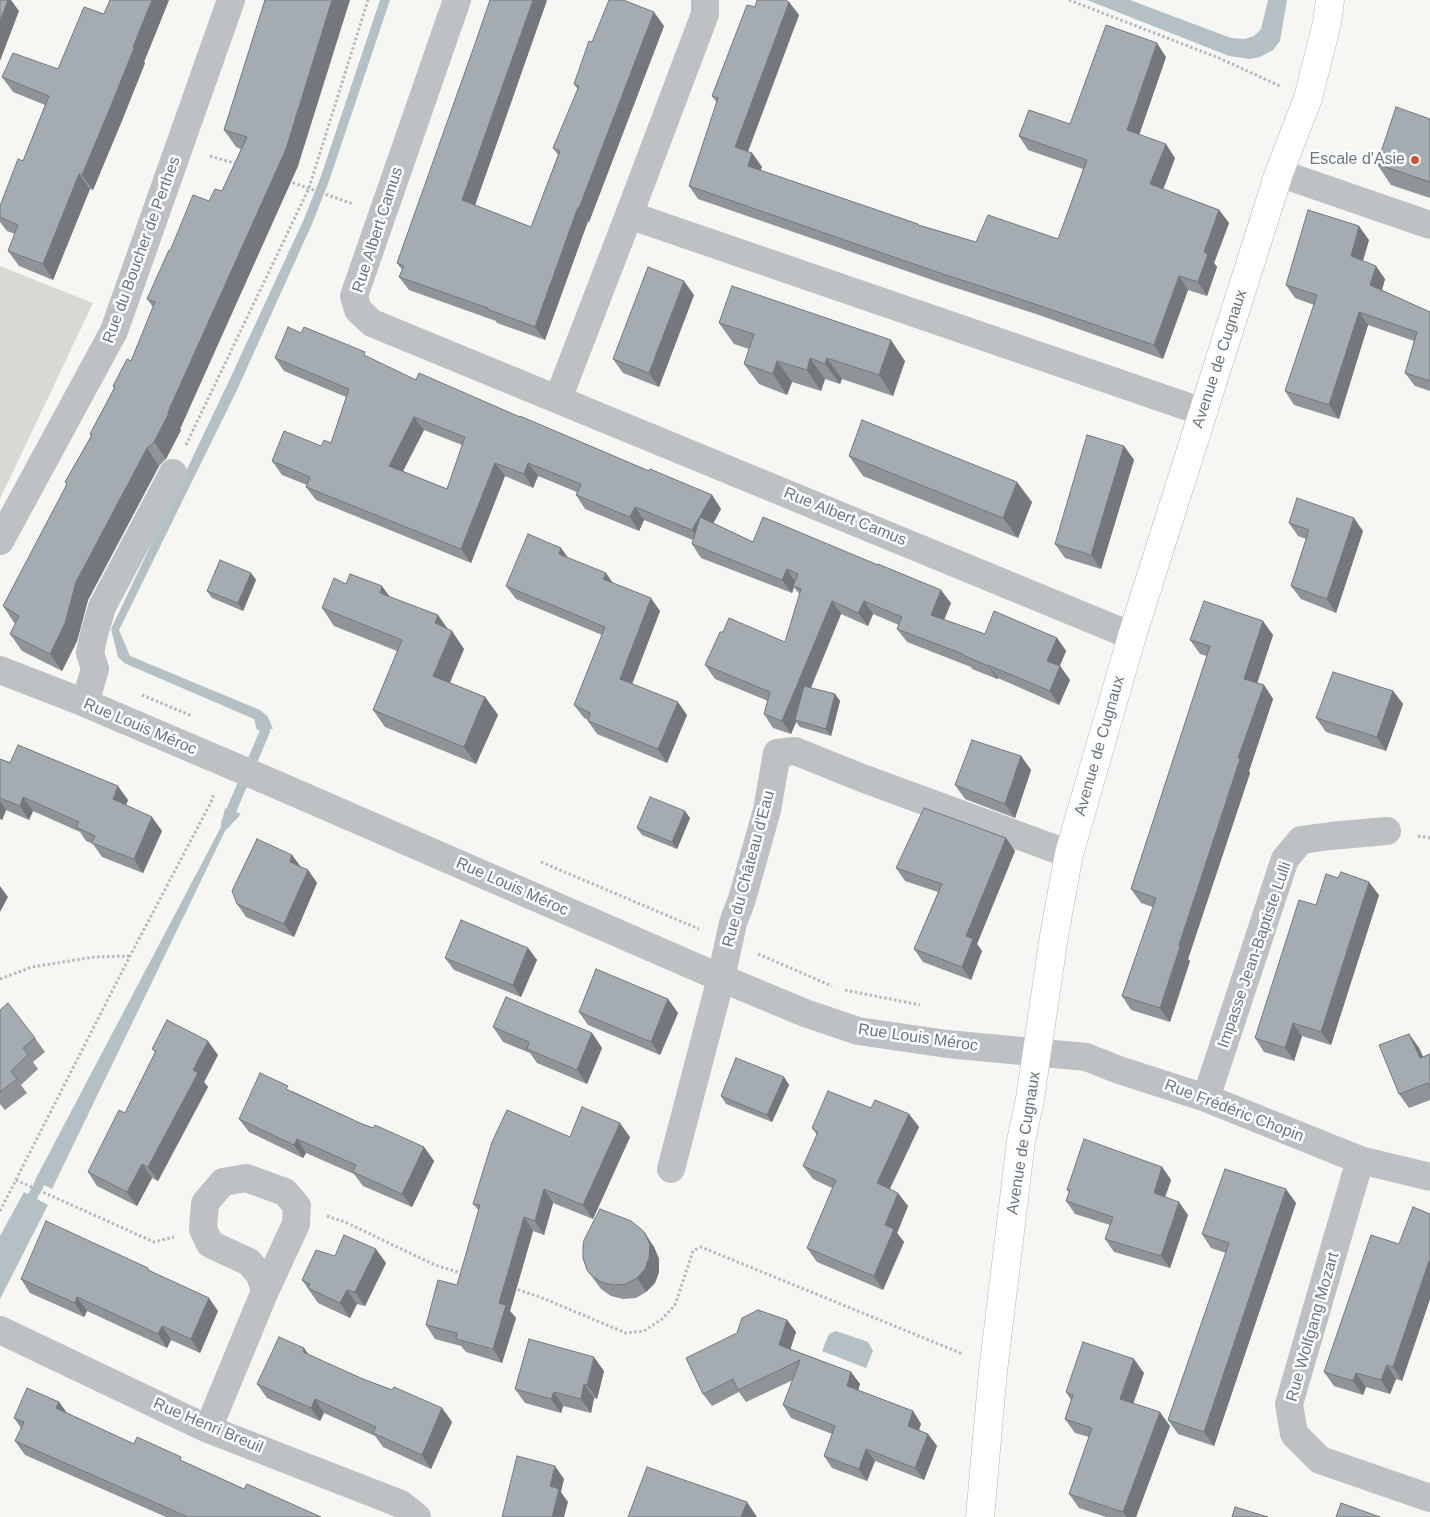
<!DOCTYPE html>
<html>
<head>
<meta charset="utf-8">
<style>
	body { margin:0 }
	canvas { display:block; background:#f6f6f3 }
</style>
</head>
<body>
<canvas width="1430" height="1517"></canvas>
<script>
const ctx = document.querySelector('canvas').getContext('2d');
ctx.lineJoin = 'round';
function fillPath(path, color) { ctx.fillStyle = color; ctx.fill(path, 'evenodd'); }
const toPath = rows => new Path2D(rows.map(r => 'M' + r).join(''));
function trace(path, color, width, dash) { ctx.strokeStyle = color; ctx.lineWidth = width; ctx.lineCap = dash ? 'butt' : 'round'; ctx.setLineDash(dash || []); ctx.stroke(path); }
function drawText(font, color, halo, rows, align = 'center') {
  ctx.font = font + ' Arial,sans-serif'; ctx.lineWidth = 5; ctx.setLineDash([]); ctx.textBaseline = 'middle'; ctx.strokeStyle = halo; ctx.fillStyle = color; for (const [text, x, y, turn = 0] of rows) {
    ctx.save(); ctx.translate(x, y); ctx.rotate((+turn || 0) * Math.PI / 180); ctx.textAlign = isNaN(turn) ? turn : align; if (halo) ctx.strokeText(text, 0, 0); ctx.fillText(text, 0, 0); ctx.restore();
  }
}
const green = toPath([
	[0,266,93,303,0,499]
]);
const water = toPath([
	[380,0,390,0,329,181,312,224,237,390,119,630,130,656,260,710,268,717,273,729,257,730,254,719,124,663,118,657,111,629,228,383,304,219,321,176],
	[1087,0,1130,0,1231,38,1244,39,1254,36,1261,29,1268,0,1287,0,1280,41,1273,50,1260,57,1250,59,1229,56],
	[225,808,241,814,225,831,52,1189,35,1180,221,827],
	[24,1192,48,1205,0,1299,0,1236],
	[836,1331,868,1342,873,1351,866,1368,822,1351,829,1334]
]);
const stream = toPath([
	[226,823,265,731,262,718],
	[26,1209,46,1171]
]);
const path = toPath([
	[1069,0,1219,58,1280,86],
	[210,156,237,164],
	[288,181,353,204],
	[186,445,309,188,368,0],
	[1418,836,1430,838],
	[541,862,699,929],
	[758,954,832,986],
	[0,979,32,967,94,957,130,956],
	[845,990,920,1005],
	[16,1180,154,1242,174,1237],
	[0,1211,130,956,211,802,214,793],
	[327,1216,345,1222,435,1265,464,1274],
	[513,1288,540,1297,626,1333,644,1331,662,1319,675,1305,693,1251,701,1247,963,1354]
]);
const street = toPath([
	[457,0,354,296,358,310,372,323,1132,636],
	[705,0,705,14,629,215,1203,412],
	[1279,173,1430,225],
	[558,399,629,215],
	[0,541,114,331,231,0],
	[0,670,85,703,275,784,721,978,805,1013,858,1031,947,1044,1086,1057,1119,1070,1206,1098,1360,1160,1430,1177],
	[85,703,95,669,90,653,94,634,102,607,173,473],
	[1206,1098,1285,859,1301,840,1330,836,1387,831],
	[1360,1160,1289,1404,1294,1434,1320,1460,1430,1498],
	[671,1169,721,978,733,923,742,899,767,810,777,753,795,751,862,778,1069,854],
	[0,1330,208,1429,401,1504,417,1517],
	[208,1429,265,1291,296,1224,297,1206,285,1192,246,1178,223,1182,205,1203,203,1229,210,1244,249,1262,260,1275,265,1291]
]);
const secondary = toPath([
	[980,1517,993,1371,1021,1141,1030,1099,1054,936,1069,854,1132,636,1279,173,1308,98,1327,23,1330,0]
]);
const pathBridge = toPath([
	[142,695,192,716]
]);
const wall = toPath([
	[110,0,169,0,144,62,145,63,121,123,93,190,90,189,53,280,19,266,8,251,15,234,7,231,0,222,0,206,23,161,45,105,13,92,2,77,58,69,104,14],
	[265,0,298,166,180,429,181,430,166,459,159,466,88,600,77,641,62,671,22,651,10,634,15,624,3,606,67,485,65,482,91,436,90,434,114,388,113,386,131,361,153,307,147,299,209,201,222,191,241,149,236,147,224,130],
	[547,0,475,205,531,227,558,155,553,148,578,90,574,84,592,42,664,26,589,222,588,221,545,340,497,323,496,321,409,290,399,277,402,270,397,263],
	[789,2,799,15,748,152,752,153,762,167,760,170,919,225,976,242,1058,239,1083,169,1028,150,1019,136,1070,124,1166,57,1139,135,1175,158,1163,189,1219,210,1229,223,1214,263,1217,267,1207,296,1188,290,1163,359,1039,315,947,285,698,199,689,186,717,103,712,96,755,7],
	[1430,119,1430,198,1391,185,1377,164],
	[1369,240,1363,261,1385,279,1382,290,1430,312,1430,391,1415,386,1405,373,1414,341,1368,325,1339,419,1294,405,1285,391,1314,305,1295,298,1286,285],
	[694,295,659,387,623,373,613,359],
	[719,323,905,361,893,396,842,379,840,384,825,379,821,391,792,382,787,395,759,384,744,364,749,349,734,344],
	[301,333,369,358,416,380,520,417,649,471,712,495,721,509,713,523,753,542,951,603,944,620,985,634,1057,638,1066,651,1060,666,1070,680,1059,705,998,678,997,679,972,669,971,667,907,642,897,629,899,625,873,614,868,626,841,614,811,688,835,694,840,701,831,736,800,727,796,722,791,734,773,728,764,714,768,701,715,679,705,665,785,642,800,595,794,587,792,593,701,558,692,544,693,540,644,520,639,531,585,509,576,495,577,492,538,476,533,488,505,476,471,563,316,500,306,487,307,485,282,475,272,461,321,446,331,443,346,397,284,371,275,358],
	[424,430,462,445,447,489,403,471],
	[1124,446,1134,460,1101,569,1065,558,1055,544],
	[849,456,1032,502,1018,538,863,476],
	[1289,523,1363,531,1336,613,1301,599,1291,586,1306,539,1298,536],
	[561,548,568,558,660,611,632,684,687,715,667,763,597,734,588,721,588,720,584,718,574,705,602,635,516,599,506,586],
	[251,573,256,580,243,611,212,598,207,591],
	[346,584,390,597,448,629,464,649,450,683,485,697,498,715,476,764,385,727,373,710,397,651,334,626,322,608],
	[1273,635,1257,683,1264,685,1273,699,1249,771,1250,773,1188,959,1190,961,1170,1022,1131,1010,1122,996,1153,907,1141,903,1131,889,1207,656,1200,654,1190,640],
	[1393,691,1403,704,1386,751,1326,732,1316,718],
	[1021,756,1031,770,1015,818,965,799,955,785],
	[0,759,128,800,126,805,162,831,143,873,102,857,93,844,86,841,80,832,33,811,29,820,6,810,2,820,0,819],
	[690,818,677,849,642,835,637,828],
	[1006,838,1015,851,977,944,982,951,971,980,923,962,914,949,938,892,905,881,896,868],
	[292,855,301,867,308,870,317,883,294,937,246,917,237,904],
	[1379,895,1331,1045,1302,1036,1294,1061,1264,1052,1255,1038,1316,905],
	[528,948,537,960,521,997,454,970,445,958],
	[668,999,678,1013,660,1055,588,1025,579,1012],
	[0,1010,35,1038,45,1052,33,1062,38,1069,21,1085,27,1093,5,1110,0,1104],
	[493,1027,592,1033,602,1048,587,1084,537,1063,530,1053,503,1042],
	[1409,1034,1419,1048,1423,1057,1430,1054,1430,1100,1409,1108,1399,1094],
	[152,1049,218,1055,204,1082,208,1087,158,1181,152,1178,137,1206,97,1186,88,1172,125,1113,155,1052],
	[784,1077,789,1085,772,1122,726,1104,721,1096],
	[292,1091,360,1123,424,1147,434,1161,412,1207,363,1186,354,1174,306,1153,303,1158,249,1132,239,1119],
	[871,1108,909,1114,919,1127,890,1189,908,1206,897,1233,904,1242,883,1290,817,1262,807,1248,832,1188,813,1179,803,1166,817,1135,812,1128],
	[570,1137,630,1137,593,1219,553,1203,544,1235,533,1231,510,1311,516,1318,502,1363,466,1352,461,1346,435,1339,426,1325,457,1285,479,1211,473,1204],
	[1162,1167,1171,1180,1165,1197,1188,1215,1170,1268,1114,1252,1105,1239,1110,1225,1075,1214,1066,1201,1069,1192,1067,1190],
	[1296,1203,1214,1446,1178,1434,1168,1420,1226,1253,1211,1248,1202,1234],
	[1430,1214,1430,1299,1402,1381,1396,1379,1390,1394,1366,1387,1363,1395,1334,1386,1324,1372,1399,1244],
	[654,1247,659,1259,659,1272,655,1283,646,1292,636,1298,623,1299,611,1296,601,1289,587,1270],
	[335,1256,386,1263,365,1306,357,1304,350,1318,318,1303,302,1280],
	[151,1271,218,1311,200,1353,171,1340,167,1348,87,1311,84,1317,30,1293,21,1279],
	[787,1320,796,1332,790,1349,851,1372,860,1384,858,1390,913,1411,921,1424,919,1430,928,1434,937,1446,924,1480,875,1461,867,1481,832,1468,824,1456,832,1434,791,1418,783,1405,793,1380,746,1402,739,1392,712,1406,703,1394],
	[309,1355,363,1379,442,1408,452,1422,431,1469,383,1447,375,1436,324,1413,320,1421,267,1398,257,1384],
	[604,1371,597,1399,594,1398,591,1413,563,1406,561,1413,525,1403,515,1389],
	[1144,1373,1133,1403,1170,1426,1136,1517,1106,1517,1079,1508,1069,1494,1089,1437,1075,1433,1065,1419,1071,1400,1066,1392],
	[59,1402,67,1413,134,1444,185,1462,244,1489,321,1517,166,1517,25,1455,15,1441,21,1428,14,1418]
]);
const shadedWall = toPath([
	[8,0,11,0,19,11,0,61,0,21],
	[152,0,169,0,144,62,145,63,121,123,93,190,82,175],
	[332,0,350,0,298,166,180,429,181,430,166,459,154,442,168,412],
	[533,0,547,0,472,214,462,200],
	[789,2,799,15,744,161,735,147],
	[654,12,664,26,589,222,579,208],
	[1157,43,1166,57,1136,144,1127,130],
	[1166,144,1175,158,1160,198,1150,184],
	[752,153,762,167,757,179,748,166],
	[79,174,90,189,53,280,43,264],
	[578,207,588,221,545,340,535,327],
	[1219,210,1229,223,1214,263,1217,267,1207,296,1198,282,1204,252],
	[1359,226,1369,240,1360,270,1351,256],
	[1376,266,1385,279,1379,299,1370,285],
	[1179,276,1188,290,1163,359,1154,345],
	[684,281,694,295,659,387,649,373],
	[1359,312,1368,325,1339,419,1329,405],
	[891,340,905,361,893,396,879,375],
	[810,358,825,379,821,391,807,370],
	[827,358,842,379,840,384,825,364],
	[777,361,792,382,787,395,773,374],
	[414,417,424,430,399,479,389,466],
	[1124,446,1134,460,1101,569,1091,555],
	[147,448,159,466,88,600,77,641,62,671,50,654,76,582],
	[495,463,505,476,471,563,461,549],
	[528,463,538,476,533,488,524,474],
	[1017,482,1032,502,1018,538,1003,518],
	[712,495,721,509,702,544,692,530],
	[635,507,644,520,639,531,630,517],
	[1354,518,1363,531,1336,613,1327,599],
	[561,548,570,561,559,554],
	[787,569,796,583,793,586,794,587,792,593,782,580],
	[251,573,256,580,243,611,238,603],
	[606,573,615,586,603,579],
	[382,586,395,604,380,593],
	[941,590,951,603,940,629,931,615],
	[651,598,660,611,629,692,620,679],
	[832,601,841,614,797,721,795,720,796,722,791,734,782,721],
	[864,601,873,614,868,626,858,613],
	[438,615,450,632,435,623],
	[1263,621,1273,635,1254,693,1244,679],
	[452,631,464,649,445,693,433,676],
	[1057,638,1066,651,1056,674,1047,661],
	[988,665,998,678,997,679,988,666],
	[1060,666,1070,680,1059,705,1050,691],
	[1264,685,1273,699,1249,771,1250,773,1188,959,1190,961,1170,1022,1160,1008,1179,945,1238,758],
	[1393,691,1403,704,1386,751,1377,737],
	[835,694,840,701,831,736,826,729],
	[485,697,498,715,476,764,464,747],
	[678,702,687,715,667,763,658,749],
	[1021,756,1031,770,1015,818,1005,804],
	[118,786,128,800,123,813,113,799],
	[23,797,33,811,29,820,20,806],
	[0,801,6,810,2,820,0,817],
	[685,811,690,818,677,849,672,842],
	[152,817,162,831,143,873,134,859],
	[1006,838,1015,851,977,944,982,951,971,980,962,967,966,936],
	[292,855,302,869,290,862],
	[308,870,317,883,294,937,284,924],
	[1369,882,1379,895,1331,1045,1321,1032],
	[0,886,8,897,0,912],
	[528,948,537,960,521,997,513,985],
	[668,999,678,1013,660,1055,651,1042],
	[1293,1023,1302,1036,1294,1061,1285,1048],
	[592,1033,602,1048,587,1084,577,1070],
	[1409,1034,1419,1048,1430,1072,1420,1058],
	[208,1041,218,1055,204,1082,208,1087,158,1181,148,1167,193,1070],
	[784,1077,789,1085,772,1122,767,1115],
	[909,1114,919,1127,886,1196,877,1183],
	[620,1123,630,1137,593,1219,583,1205],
	[297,1139,306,1153,303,1158,294,1145],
	[424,1147,434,1161,412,1207,402,1194],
	[142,1164,152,1178,137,1206,127,1192],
	[1162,1167,1171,1180,1162,1206,1154,1193],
	[544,1189,553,1203,544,1235,535,1221],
	[1286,1189,1296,1203,1214,1446,1204,1432],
	[898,1193,908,1206,897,1233,904,1242,883,1290,874,1276,885,1225],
	[1179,1202,1188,1215,1170,1268,1161,1256],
	[524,1217,533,1231,510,1311,516,1318,502,1363,493,1349,499,1303],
	[645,1233,654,1247,659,1259,659,1272,655,1283,646,1292,637,1278],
	[376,1249,386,1263,365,1306,355,1292],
	[1429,1261,1430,1262,1430,1299,1402,1381,1393,1367],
	[347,1290,357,1304,350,1318,340,1303],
	[77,1297,87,1311,84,1317,75,1303],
	[209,1298,218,1311,200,1353,191,1339],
	[787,1320,796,1332,788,1357,779,1345],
	[162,1326,171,1340,167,1348,158,1334],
	[304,1348,314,1362,303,1352],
	[594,1357,604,1371,597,1399,587,1385],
	[1134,1359,1144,1373,1130,1413,1120,1399],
	[1387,1365,1396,1379,1390,1394,1381,1380],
	[851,1372,860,1384,856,1398,847,1386],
	[1356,1373,1366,1387,1363,1395,1353,1381],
	[584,1384,594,1398,591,1413,581,1399],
	[554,1392,563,1406,561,1413,551,1399],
	[315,1399,324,1413,320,1421,311,1408],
	[59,1402,69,1416,56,1408],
	[442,1408,452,1422,431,1469,422,1455],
	[913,1411,921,1424,916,1438,908,1426],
	[1160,1412,1170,1426,1136,1517,1127,1517,1123,1512],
	[928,1434,937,1446,924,1480,915,1468],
	[866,1449,875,1461,867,1481,859,1469],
	[555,1466,564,1479,561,1492,568,1502,564,1517,552,1517,550,1486],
	[747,1502,757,1517,741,1517]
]);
const building = toPath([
	[0,0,8,0,0,21,0,0],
	[110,0,152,0,133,47,134,48,110,108,82,175,79,174,43,264,8,251,18,225,0,217,0,206,18,159,23,161,49,96,2,77,13,53,58,69,84,7,104,14,110,0],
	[265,0,332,0,286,149,168,412,169,413,154,442,147,448,76,582,65,623,50,654,10,634,19,616,3,606,67,484,65,482,92,435,90,434,115,387,113,386,127,359,131,361,155,302,147,299,169,250,170,251,193,195,209,201,215,189,222,191,247,137,224,130,265,0],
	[490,0,533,0,462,200,531,227,560,151,553,148,579,86,574,84,589,41,592,42,609,0,623,0,654,12,579,208,578,207,535,327,487,309,488,308,399,277,404,266,397,263,476,41,490,0],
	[757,0,785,0,789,2,735,147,752,153,748,166,918,224,918,225,976,242,988,215,1058,239,1087,160,1019,136,1029,110,1070,124,1106,25,1157,43,1127,130,1166,144,1150,184,1219,210,1204,252,1208,254,1198,282,1179,276,1154,345,1029,302,937,272,689,186,718,98,712,96,747,5,755,7,757,0],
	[1396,107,1430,119,1430,182,1377,164,1396,107],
	[1308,210,1359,226,1351,256,1376,266,1370,285,1430,312,1430,381,1405,373,1417,332,1359,312,1329,405,1285,391,1317,295,1286,285,1308,210],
	[648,267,684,281,649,373,613,359,648,267],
	[732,286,891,340,879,375,827,358,825,364,810,358,807,370,777,361,773,374,744,364,754,334,719,323,732,286],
	[288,327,301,333,304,327,365,352,364,355,416,380,419,373,520,417,520,416,649,471,650,469,712,495,692,530,635,507,630,517,576,495,581,484,528,463,524,474,495,463,461,549,306,487,310,477,272,461,284,431,321,446,324,440,331,443,349,389,275,358,288,327],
	[414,417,465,437,447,489,389,466,414,417],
	[862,420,1017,482,1003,518,849,456,862,420],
	[1087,435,1124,446,1091,555,1055,544,1087,435],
	[1297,498,1354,518,1327,599,1291,586,1309,530,1289,523,1297,498],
	[700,517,753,542,763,517,878,565,878,564,941,590,931,615,985,634,994,611,1057,638,1047,661,1060,666,1050,691,988,665,988,666,963,655,963,654,897,629,902,617,864,601,858,613,832,601,782,721,764,714,770,692,705,665,720,632,723,632,729,618,785,642,801,589,793,586,798,574,787,569,782,580,692,544,700,517],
	[528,534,561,548,559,554,606,573,603,579,651,598,620,679,678,702,658,749,588,721,590,713,574,705,605,627,506,586,528,534],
	[220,560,251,573,238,603,207,591,220,560],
	[350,574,382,586,380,593,438,615,435,623,452,631,433,676,485,697,464,747,373,710,402,640,322,608,334,578,346,584,350,574],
	[1204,601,1263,621,1244,679,1264,685,1238,758,1240,759,1179,945,1180,947,1160,1008,1122,996,1156,898,1131,889,1210,646,1190,640,1204,601],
	[1333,672,1393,691,1377,737,1316,718,1333,672],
	[804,686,835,694,826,729,795,720,804,686],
	[972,740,1021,756,1005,804,955,785,972,740],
	[18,745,118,786,113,799,152,817,134,859,92,843,95,836,76,827,79,822,23,797,20,806,0,798,0,759,10,763,18,745],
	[650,797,685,811,672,842,637,828,650,797],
	[924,808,1006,838,966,936,973,939,962,967,914,949,942,884,896,868,924,808],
	[257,839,292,855,290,862,308,870,284,924,237,904,232,891,257,839],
	[1341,872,1369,882,1321,1032,1293,1023,1285,1048,1255,1038,1299,900,1316,905,1326,874,1338,878,1341,872],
	[461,920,528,948,513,985,445,958,461,920],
	[596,969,668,999,651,1042,579,1012,596,969],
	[506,997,592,1033,577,1070,527,1049,529,1042,493,1027,506,997],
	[8,1003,35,1038,23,1048,28,1055,11,1071,17,1079,0,1092,0,1010,8,1003],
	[167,1020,208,1041,193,1070,198,1073,148,1167,142,1164,127,1192,88,1172,119,1110,125,1113,156,1051,152,1049,167,1020],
	[1409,1034,1420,1058,1430,1054,1430,1088,1428,1083,1399,1094,1379,1045,1409,1034],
	[736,1058,784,1077,767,1115,721,1096,736,1058],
	[260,1073,288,1086,286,1089,360,1123,373,1128,375,1125,424,1147,402,1194,353,1172,356,1165,297,1139,294,1145,239,1119,260,1073],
	[828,1091,871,1108,875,1100,909,1114,877,1183,898,1193,885,1225,894,1229,874,1276,807,1248,836,1180,803,1166,818,1132,812,1128,828,1091],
	[582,1107,620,1123,583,1205,544,1189,535,1221,524,1217,499,1303,506,1305,493,1349,456,1339,457,1333,426,1325,438,1280,457,1285,480,1205,473,1204,492,1142,507,1110,570,1137,582,1107],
	[1084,1139,1162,1167,1154,1193,1179,1202,1161,1256,1105,1239,1113,1217,1066,1201,1070,1190,1067,1190,1084,1139],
	[1225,1169,1286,1189,1204,1432,1168,1420,1229,1243,1202,1234,1225,1169],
	[1413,1207,1430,1214,1430,1261,1429,1261,1393,1367,1387,1365,1381,1380,1356,1373,1353,1381,1324,1372,1371,1235,1399,1244,1413,1207],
	[600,1209,631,1221,641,1229,645,1233,650,1245,649,1258,645,1269,637,1278,626,1284,613,1285,601,1282,591,1275,587,1270,583,1258,583,1246,584,1240,600,1209],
	[46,1221,148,1268,148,1270,209,1298,191,1339,162,1326,158,1334,77,1297,75,1303,21,1279,46,1221],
	[344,1235,376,1249,355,1292,347,1290,340,1303,308,1288,310,1284,302,1280,316,1250,335,1256,344,1235],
	[758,1310,787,1320,779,1345,851,1372,847,1386,913,1411,908,1426,928,1434,915,1468,866,1449,859,1469,824,1456,835,1426,783,1405,800,1360,738,1390,733,1379,703,1394,686,1358,737,1333,742,1318,758,1310],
	[279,1337,304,1348,303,1352,363,1379,392,1390,394,1387,442,1408,422,1455,373,1433,376,1427,315,1399,311,1408,257,1384,279,1337],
	[529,1339,594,1357,587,1385,584,1384,581,1399,554,1392,551,1399,515,1389,529,1339],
	[1083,1342,1134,1359,1120,1399,1160,1412,1123,1512,1069,1494,1092,1428,1065,1419,1073,1395,1066,1392,1083,1342],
	[27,1388,59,1402,56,1408,134,1444,137,1437,181,1457,180,1460,244,1489,247,1484,321,1517,188,1517,15,1441,24,1422,14,1418,27,1388],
	[517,1456,555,1466,550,1486,559,1489,552,1517,502,1517,517,1456],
	[647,1467,747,1502,741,1517,628,1517,647,1467],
	[1341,1503,1380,1517,1336,1517,1341,1503],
	[1235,1507,1268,1517,1232,1517,1235,1507]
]);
const markers = [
	[1415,160,5,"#d15338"]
];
const poiNames = [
	["Escale d'Asie",1405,160]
];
const streetNames = [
	["Rue Albert Camus",378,230,-72],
	["Rue du Boucher de Perthes",142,250,-70],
	["Avenue de Cugnaux",1220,359,-72],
	["Rue Albert Camus",845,517,22],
	["Rue Louis Méroc",140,727,23],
	["Avenue de Cugnaux",1100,746,-74],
	["Rue du Château d'Eau",749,869,-75],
	["Rue Louis Méroc",512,887,24],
	["Impasse Jean-Baptiste Lulli",1255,955,-71],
	["Rue Louis Méroc",918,1038,8],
	["Rue Frédéric Chopin",1234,1111,21],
	["Avenue de Cugnaux",1024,1143,-81],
	["Rue Wolfgang Mozart",1313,1327,-74],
	["Rue Henri Breuil",208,1426,23]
];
fillPath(green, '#d6dad3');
fillPath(water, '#b4c0c3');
trace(stream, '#b4c0c3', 10);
trace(secondary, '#b0b5b9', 29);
trace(path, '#b7babc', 3, [2.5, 2.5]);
trace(street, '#bdc1c4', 28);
trace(secondary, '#fff', 28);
trace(pathBridge, '#b7babc', 3, [2.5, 2.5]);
fillPath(wall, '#8e9498');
fillPath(shadedWall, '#74787c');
fillPath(building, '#a5acb1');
trace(building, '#74787c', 1);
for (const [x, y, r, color] of markers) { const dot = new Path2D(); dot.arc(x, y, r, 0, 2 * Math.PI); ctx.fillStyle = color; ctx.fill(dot); trace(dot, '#fff', 2); }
drawText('16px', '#687781', '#fff', poiNames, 'right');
drawText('16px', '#687781', '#fff', streetNames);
</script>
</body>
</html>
